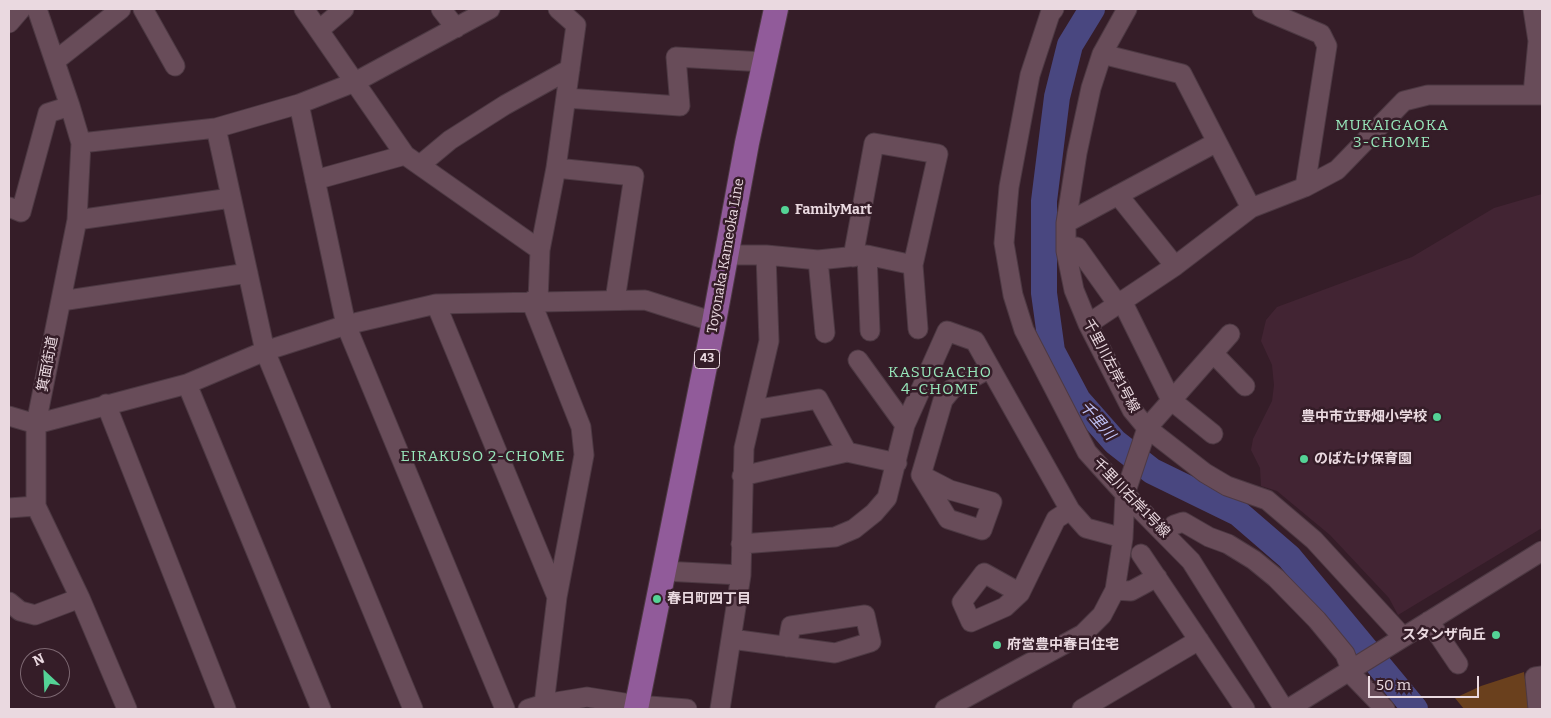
<!DOCTYPE html>
<html>
<head>
<meta charset="utf-8">
<style>
	body { margin:0 }
	#map { position:relative; width:1551px; height:718px; overflow:hidden; background:#351d28; font-family:Bitter,serif }
	canvas { display:block }
	.frame { position:absolute; inset:0; border:10px solid #ead9e0; pointer-events:none }
	.north { position:absolute; left:20px; top:648px; width:50px; height:50px; box-sizing:border-box; background:#351d28; border:1px solid #7d6872; border-radius:50%; rotate:335deg; font-size:14px; font-weight:700; line-height:20px; text-align:center; color:#ead9e0 }
	.north::after { content:''; display:block; margin:auto; width:18px; height:22px; background:#54d396; clip-path:polygon(50% 0,100% 100%,50% 72%,0 100%) }
	.scale { position:absolute; left:1368px; top:676px; width:111px; height:22px; box-sizing:border-box; border:2px solid #ead9e0; border-top:0; padding-left:6px; font-size:15px; line-height:18px; white-space:nowrap; color:#ead9e0; -webkit-text-stroke:4px #351d28; paint-order:stroke }
</style>
</head>
<body>
<div id="map">
<canvas width="1551" height="718"></canvas>
<div class="frame"></div>
<div class="north">N</div>
<div class="scale">50 m</div>
</div>
<script>
const ctx = document.querySelector('canvas').getContext('2d');
ctx.lineJoin = 'round';
function fillPath(path, color) { ctx.fillStyle = color; ctx.fill(path, 'evenodd'); }
const toPath = rows => new Path2D(rows.map(r => 'M' + r).join(''));
function trace(path, color, width, dash) { ctx.strokeStyle = color; ctx.lineWidth = width; ctx.lineCap = dash ? 'butt' : 'round'; ctx.setLineDash(dash || []); ctx.stroke(path); }
function drawText(font, color, halo, rows, align = 'center') {
  ctx.font = font + ' Bitter,"Noto Sans JP",serif'; ctx.lineWidth = 5; ctx.setLineDash([]); ctx.textBaseline = 'middle'; ctx.strokeStyle = halo; ctx.fillStyle = color; for (const [text, x, y, turn = 0] of rows) {
    ctx.save(); ctx.translate(x, y); ctx.rotate((+turn || 0) * Math.PI / 180); ctx.textAlign = isNaN(turn) ? turn : align; if (halo) ctx.strokeText(text, 0, 0); ctx.fillText(text, 0, 0); ctx.restore();
  }
}
const built = toPath([
	[1542,194,1542,528,1398,615,1389,598,1330,535,1277,491,1261,486,1260,468,1251,450,1253,439,1272,401,1274,385,1272,365,1261,341,1266,320,1277,307,1412,257,1494,208]
]);
const green = toPath([
	[1524,672,1529,709,1464,709,1455,698,1481,686]
]);
const river = toPath([
	[1092,9,1070,45,1057,97,1044,201,1044,293,1052,351,1078,400,1115,442,1152,471,1238,513,1289,557,1415,709]
]);
const minor = toPath([
	[37,9,70,106,81,143,77,220,36,424,36,506,80,598,127,709],
	[143,9,175,66],
	[304,9,405,155,540,250],
	[441,9,456,28],
	[1054,9,1050,14,1030,75,1009,187,1004,243,1013,295,1024,330,1087,452,1125,494,1191,561,1284,709],
	[1127,9,1102,54,1091,88,1077,153,1066,223,1066,251,1074,290,1088,324,1132,410,1147,428,1205,473,1227,486,1267,500,1314,540,1403,637],
	[1262,9,1321,34,1327,46,1305,187],
	[1533,9,1538,41,1533,94],
	[9,23,21,9],
	[319,30,344,9],
	[1102,54,1182,74,1251,208],
	[55,61,121,9],
	[566,98,680,106,676,57,764,62],
	[299,104,346,325,505,709],
	[216,128,265,351,413,709],
	[81,143,216,128,299,104,355,82,490,9],
	[420,165,450,140,505,105,570,69],
	[556,168,634,176,615,300],
	[315,180,405,155],
	[1118,195,1175,266],
	[9,207,21,212,48,113,70,106],
	[77,220,231,198],
	[1066,223,1217,142],
	[1077,247,1114,299,1122,301,1171,400,1213,434],
	[726,255,766,255,818,260,867,255,913,265],
	[867,255,870,331],
	[853,257,874,143,938,154,913,265,918,329],
	[818,260,825,333],
	[61,301,248,273],
	[531,301,581,427,584,455,557,597,544,704],
	[538,301,540,250,556,168,576,25,558,9],
	[436,304,557,597],
	[1088,324,1175,266,1251,208,1305,187,1337,170,1404,101,1428,95,1542,95],
	[1213,353,1245,386],
	[858,360,905,425],
	[187,384,321,709],
	[106,404,226,709],
	[753,410,818,399,847,452],
	[9,416,36,424,187,384,265,351,346,325,436,304,645,300,714,322],
	[921,475,948,519,982,530,992,502,950,490,921,475,943,400,952,389,990,368],
	[742,476,847,452,897,463],
	[9,508,36,506],
	[1174,525,1183,522,1209,537,1228,544,1254,560,1276,578,1317,620,1345,654,1354,677,1385,709],
	[741,544,835,537,854,529,874,513,887,498,905,425,947,331,975,341,1070,510,1086,528,1123,538],
	[1141,554,1245,709],
	[663,571,741,575],
	[1115,590,1131,591,1157,577],
	[1020,593,984,573,962,602,971,622,1005,607,1020,593,1056,519,1070,510],
	[9,602,20,611,35,615,80,598],
	[1429,621,1458,664],
	[731,639,835,653,871,642,865,615,791,626,787,647],
	[528,709,544,704,587,697,637,705,687,709],
	[720,709,741,575,744,448,769,341,766,255],
	[945,709,1083,634,1102,615,1115,590,1123,538,1125,494,1147,428,1230,334],
	[1082,709,1199,640],
	[1288,709,1542,551],
	[1538,709,1535,677,1542,676]
]);
const major = toPath([
	[636,709,714,322,747,143,776,9]
]);
const markers = [
	[785,210,5,"#54d396"],
	[1437,417,5,"#54d396"],
	[1304,459,5,"#54d396"],
	[657,599,5,"#54d396"],
	[1496,635,5,"#54d396"],
	[997,645,5,"#54d396"]
];
const shields = [
	[707,359,25]
];
const shieldNames = [
	["43",707,359]
];
const poiNames = [
	["FamilyMart",795,210],
	["豊中市立野畑小学校",1427,417,"right"],
	["のばたけ保育園",1314,459],
	["春日町四丁目",667,599],
	["スタンザ向丘",1486,635,"right"],
	["府営豊中春日住宅",1007,645]
];
const streetNames = [
	["Toyonaka Kameoka Line",726,256,-80],
	["箕面街道",48,364,-79],
	["千里川左岸1号線",1111,366,62],
	["千里川右岸1号線",1131,498,46]
];
const neighbourhoodNames = [
	["MUKAIGAOKA",1392,126],
	["3-CHOME",1392,143],
	["KASUGACHO",940,373],
	["4-CHOME",940,390],
	["EIRAKUSO 2-CHOME",483,457]
];
const waterNames = [
	["千里川",1097,421,49]
];
fillPath(built, '#422433');
fillPath(green, '#6a401d');
trace(river, '#494780', 26);
trace(minor, '#4d3943', 21);
trace(major, '#4d3943', 26);
trace(minor, '#684c59', 19);
trace(major, '#915b9a', 24);
for (const [x, y, r, color] of markers) { const dot = new Path2D(); dot.arc(x, y, r, 0, 2 * Math.PI); ctx.fillStyle = color; ctx.fill(dot); trace(dot, '#351d28', 2); }
for (const [x, y, w] of shields) { const box = new Path2D(); box.roundRect(x - w / 2, y - 9.5, w, 19, 4); ctx.fillStyle = '#351d28'; ctx.fill(box); trace(box, '#ead9e0', 1); }
drawText('bold 12px', '#ead9e0', null, shieldNames);
drawText('bold 14px', '#ead9e0', '#351d28', poiNames, 'left');
drawText('14px', '#ead9e0', '#351d28', streetNames);
ctx.letterSpacing = '1px';
drawText('15px', '#97e6ba', '#351d28', neighbourhoodNames);
ctx.letterSpacing = '0px';
drawText('italic 15px', '#c1c3f7', '#351d28', waterNames);
</script>
</body>
</html>
